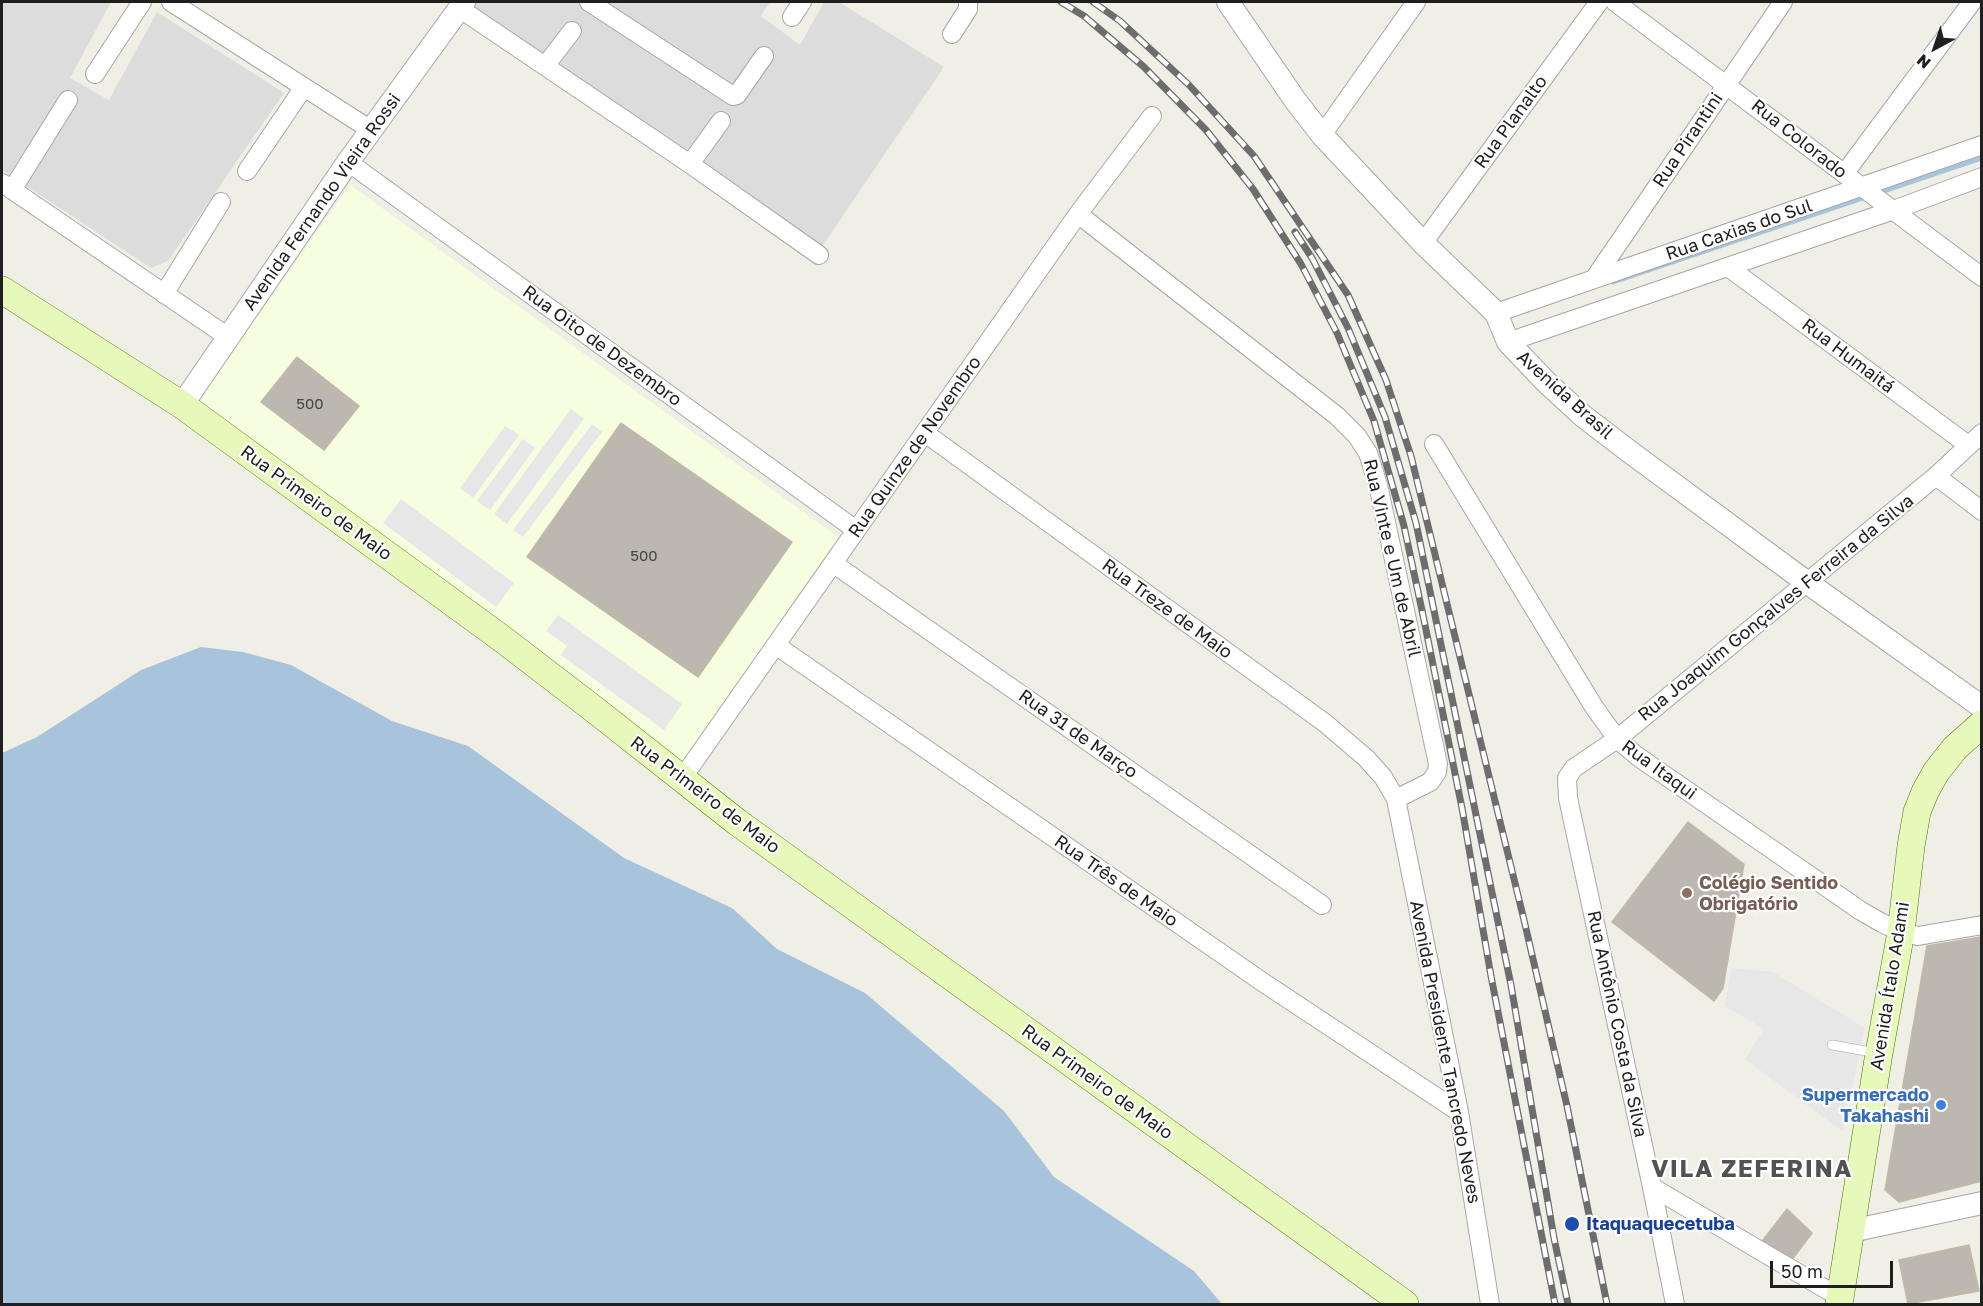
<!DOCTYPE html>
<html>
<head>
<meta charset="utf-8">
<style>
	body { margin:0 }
	#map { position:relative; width:1983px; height:1306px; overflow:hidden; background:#f0efe6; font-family:"Golos Text",sans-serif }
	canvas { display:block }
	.frame { position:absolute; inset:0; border:3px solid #1f1f1f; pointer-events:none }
	.north { position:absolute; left:1905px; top:18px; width:60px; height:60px; -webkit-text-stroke:4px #fff; paint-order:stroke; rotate:220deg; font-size:16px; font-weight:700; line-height:24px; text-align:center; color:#1f1f1f }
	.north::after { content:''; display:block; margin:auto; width:21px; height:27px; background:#1f1f1f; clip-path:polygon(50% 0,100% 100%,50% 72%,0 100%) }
	.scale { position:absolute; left:1770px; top:1261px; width:123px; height:27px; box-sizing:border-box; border:3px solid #1f1f1f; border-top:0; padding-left:8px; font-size:18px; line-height:21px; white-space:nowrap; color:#1f1f1f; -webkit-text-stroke:4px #fff; paint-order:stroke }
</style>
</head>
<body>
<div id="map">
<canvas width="1983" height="1306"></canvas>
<div class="frame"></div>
<div class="north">N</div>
<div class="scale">50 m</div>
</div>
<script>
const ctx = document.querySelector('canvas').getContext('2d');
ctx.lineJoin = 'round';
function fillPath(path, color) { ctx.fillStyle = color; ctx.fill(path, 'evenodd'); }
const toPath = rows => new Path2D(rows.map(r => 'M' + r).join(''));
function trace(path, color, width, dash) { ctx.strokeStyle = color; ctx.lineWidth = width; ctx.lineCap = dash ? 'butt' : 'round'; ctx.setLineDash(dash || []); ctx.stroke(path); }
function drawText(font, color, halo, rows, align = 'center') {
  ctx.font = font + ' "Golos Text",sans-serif'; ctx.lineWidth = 4.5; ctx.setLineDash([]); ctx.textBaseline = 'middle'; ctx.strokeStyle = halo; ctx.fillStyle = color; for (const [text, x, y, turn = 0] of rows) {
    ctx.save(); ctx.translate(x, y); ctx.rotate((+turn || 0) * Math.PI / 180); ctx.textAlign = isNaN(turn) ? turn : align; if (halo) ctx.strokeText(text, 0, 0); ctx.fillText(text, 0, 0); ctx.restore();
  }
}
const residential = toPath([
	[2,2,111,2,70,78,109,100,157,12,284,93,168,261,151,268,2,170],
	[472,2,576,2,735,106,770,53,734,92,596,2,770,2,761,16,800,45,824,2,839,2,944,67,821,248,467,8]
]);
const education = toPath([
	[350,185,838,537,680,768,197,402]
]);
const parking = toPath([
	[571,409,584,419,507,524,494,514],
	[592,424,602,432,523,537,513,530],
	[505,426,519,435,473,498,460,488],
	[523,439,535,448,490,510,477,501],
	[401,499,514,583,496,607,383,523],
	[558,615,682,704,664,730,561,655,567,646,546,631],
	[1731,968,1773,972,1865,1028,1843,1132,1745,1059,1764,1029,1725,1006]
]);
const water = toPath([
	[201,647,243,652,291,665,392,721,468,746,624,858,732,908,777,949,865,993,1004,1111,1054,1177,1194,1271,1222,1304,2,1304,2,753,37,737,141,670]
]);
const stream = toPath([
	[1878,193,1982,158],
	[1613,282,1866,197]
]);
const building = toPath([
	[297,357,359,406,324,450,261,402,297,357],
	[621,423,792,542,698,677,527,557,621,423],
	[1688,822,1744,864,1723,988,1714,1001,1612,922,1688,822],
	[1981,937,1982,1181,1899,1202,1885,1190,1927,946,1981,937],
	[1787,1209,1812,1233,1791,1261,1760,1244,1787,1209],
	[1969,1245,1979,1291,1908,1304,1899,1260,1969,1245]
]);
const service = toPath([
	[1832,1045,1877,1053]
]);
const minor = toPath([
	[171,2,371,130],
	[589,2,733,96,737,95,764,56],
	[1615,2,1982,277],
	[459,8,690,164,819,255],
	[792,17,802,2],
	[952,34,968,9,968,2],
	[545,66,572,31],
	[95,74,142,2],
	[1322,135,1416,2],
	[348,162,856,530],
	[690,164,721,121],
	[247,171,304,87],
	[1844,174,1972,2],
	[2,183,228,337],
	[12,190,68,100],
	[1078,214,1337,416,1357,436,1368,453,1378,485,1438,764,1437,772,1430,782,1396,799],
	[1423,243,1599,2],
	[1728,267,1968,445],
	[1594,279,1783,2],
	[164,294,221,202],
	[1496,313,1982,145],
	[1508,342,1891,211,1982,177],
	[925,433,1325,723,1366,758,1383,777,1396,799,1459,1112,1490,1304],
	[1434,444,1594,707,1617,739,1637,756,1861,911,1882,923,1901,932,1918,936,1982,925],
	[1936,476,1982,511],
	[834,564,1322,905],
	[777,646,1264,983,1459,1112],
	[681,780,1078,214,1152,116],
	[1652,1187,1839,1297],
	[1675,1304,1652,1187,1568,798,1567,778,1574,768,1617,739,1936,476,1982,433]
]);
const tertiary = toPath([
	[1228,2,1295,100,1322,135,1423,243,1496,313,1508,342,1546,382,1583,416,1630,452,1805,581,1982,707],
	[182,405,348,162,464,2],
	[1851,1231,1982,1203]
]);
const secondary = toPath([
	[2,290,182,405,501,638,595,710,737,822,1405,1304],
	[1839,1304,1879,1053,1901,932,1911,846,1917,812,1925,792,1936,772,1955,748,1982,724]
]);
const rail = toPath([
	[1061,2,1084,16,1144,67,1206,130,1253,189,1301,264,1337,333,1374,421,1404,526,1424,620,1462,808,1491,976,1555,1304],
	[1093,2,1120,21,1189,85,1254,156,1348,295,1386,380,1411,456,1524,920,1567,1106,1607,1304],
	[1295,232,1312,258,1348,328,1385,417,1416,523,1511,985,1554,1238,1568,1304]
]);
const markers = [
	[1687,893,6,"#8d6e63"],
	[1941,1105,6,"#3f7fe0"],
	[1572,1224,8,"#1a4fb4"]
];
const numberNames = [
	["500",310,404],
	["500",644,556]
];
const streetNames = [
	["Rua Planalto",1511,122,-54],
	["Rua Colorado",1799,139,38],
	["Rua Pirantini",1688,140,-56],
	["Avenida Fernando Vieira Rossi",322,202,-55],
	["Rua Caxias do Sul",1739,230,-19],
	["Rua Oito de Dezembro",602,346,36],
	["Rua Humaitá",1848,356,37],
	["Avenida Brasil",1565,395,42],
	["Rua Quinze de Novembro",915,447,-55],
	["Rua Primeiro de Maio",316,503,36],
	["Rua Vinte e Um de Abril",1392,558,77],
	["Rua Joaquim Gonçalves Ferreira da Silva",1776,608,-39],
	["Rua Treze de Maio",1167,609,36],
	["Rua 31 de Março",1078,734,35],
	["Rua Itaqui",1659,770,36],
	["Rua Primeiro de Maio",705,795,37],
	["Rua Três de Maio",1116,881,35],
	["Avenida Ítalo Adami",1890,986,-81],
	["Rua Antônio Costa da Silva",1617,1024,78],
	["Avenida Presidente Tancredo Neves",1445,1052,79],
	["Rua Primeiro de Maio",1097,1082,36]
];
const educationNames = [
	["Colégio Sentido",1699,883],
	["Obrigatório",1699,904]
];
const shopNames = [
	["Supermercado",1929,1095],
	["Takahashi",1929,1116]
];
const transitNames = [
	["Itaquaquecetuba",1586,1224]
];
const districtNames = [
	["VILA ZEFERINA",1752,1169]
];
fillPath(residential, '#dddcdc');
fillPath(education, '#f7fee0');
fillPath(parking, '#e7e7e7');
fillPath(water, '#a7c4dc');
trace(stream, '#a7c4dc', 5);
fillPath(building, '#bcb8af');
trace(building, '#c1b9a8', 1.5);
trace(service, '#a6a6a6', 10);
trace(minor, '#a6a6a6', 20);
trace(tertiary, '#a6a6a6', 24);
trace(secondary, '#507507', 28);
trace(service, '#fff', 9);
trace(minor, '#fff', 18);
trace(tertiary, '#fff', 22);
trace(secondary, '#e7f8bb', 27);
trace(rail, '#6d6d6d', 7);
trace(rail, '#fff', 4.5, [14]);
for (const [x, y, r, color] of markers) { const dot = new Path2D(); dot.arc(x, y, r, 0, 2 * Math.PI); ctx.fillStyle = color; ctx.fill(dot); trace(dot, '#fff', 2); }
drawText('15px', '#464543', null, numberNames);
drawText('18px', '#1f1f1f', '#fff', streetNames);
drawText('bold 18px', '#785e54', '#fff', educationNames, 'left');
drawText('bold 18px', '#366cbe', '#fff', shopNames, 'right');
drawText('bold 18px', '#164399', '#fff', transitNames, 'left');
ctx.letterSpacing = '1.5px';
drawText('bold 24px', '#525252', '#fff', districtNames);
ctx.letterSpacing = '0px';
</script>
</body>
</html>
